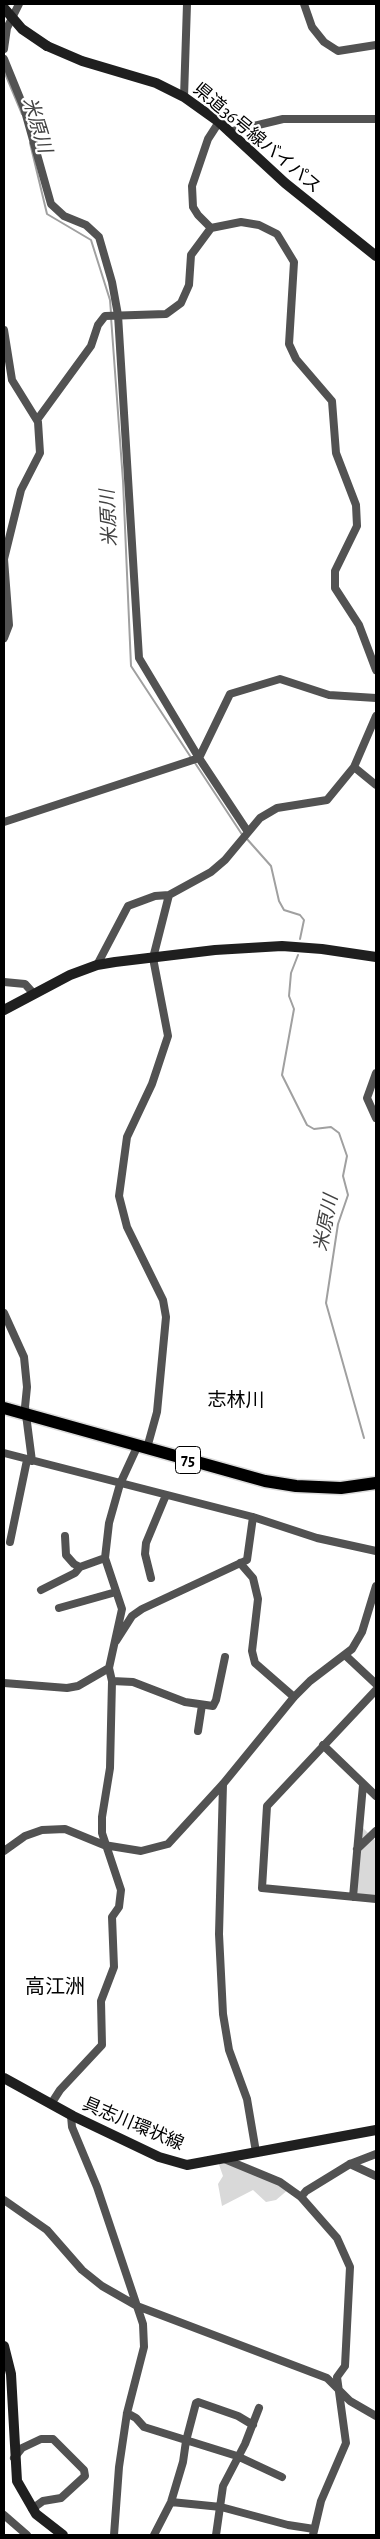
<!DOCTYPE html>
<html>
<head>
<meta charset="utf-8">
<style>
	body { margin:0 }
	#map { position:relative; width:380px; height:2539px; overflow:hidden; background:#fff; font-family:"Alegreya Sans",sans-serif }
	canvas { display:block }
	.frame { position:absolute; inset:0; border:5px solid #000; pointer-events:none }
</style>
</head>
<body>
<div id="map">
<canvas width="380" height="2539"></canvas>
<div class="frame"></div>
</div>
<script>
const ctx = document.querySelector('canvas').getContext('2d');
ctx.lineJoin = 'round';
function fillPath(path, color) { ctx.fillStyle = color; ctx.fill(path, 'evenodd'); }
const toPath = rows => new Path2D(rows.map(r => 'M' + r).join(''));
function trace(path, color, width, dash) { ctx.strokeStyle = color; ctx.lineWidth = width; ctx.lineCap = dash ? 'butt' : 'round'; ctx.setLineDash(dash || []); ctx.stroke(path); }
function drawText(font, color, halo, rows, align = 'center') {
  ctx.font = font + ' "Alegreya Sans","Noto Sans JP",sans-serif'; ctx.lineWidth = 4.5; ctx.setLineDash([]); ctx.textBaseline = 'middle'; ctx.strokeStyle = halo; ctx.fillStyle = color; for (const [text, x, y, turn = 0] of rows) {
    ctx.save(); ctx.translate(x, y); ctx.rotate((+turn || 0) * Math.PI / 180); ctx.textAlign = isNaN(turn) ? turn : align; if (halo) ctx.strokeText(text, 0, 0); ctx.fillText(text, 0, 0); ctx.restore();
  }
}
const green = toPath([
	[360,1825,376,1841,376,1899,353,1897],
	[217,2159,289,2189,276,2200,266,2202,253,2190,222,2206,218,2184,223,2176]
]);
const stream = toPath([
	[4,71,22,114],
	[30,143,47,214,91,240,110,300,111,313],
	[111,317,123,481,131,666,192,759],
	[195,763,243,836],
	[247,839,271,866,279,901,284,910,300,915,304,920,300,939],
	[298,955,291,973,289,996,294,1009,282,1075,307,1125,314,1129,331,1127,339,1133,347,1156,343,1176,348,1195,338,1224,326,1303,364,1438]
]);
const street = toPath([
	[304,4,312,27,324,42,338,51,376,45],
	[4,49,7,28,19,4],
	[4,59,24,108,51,204,64,216,86,225,99,237,112,282,118,315,139,658,199,758,248,832],
	[184,97,187,4],
	[229,132,283,119,376,119],
	[211,228,198,215,193,207,192,186,208,139,219,122],
	[4,330,12,380,38,422,40,453,21,490,4,559,9,625,4,638],
	[37,420,91,346,98,325,105,316,166,314,181,303,189,285,191,255,211,228,241,222,259,225,277,234,294,262,289,344,296,359,332,401,336,453,356,505,357,526,335,571,335,588,359,625,376,670],
	[199,758,230,694,280,679,329,695,376,698],
	[354,767,376,785],
	[4,822,199,758],
	[97,965,128,906,155,896,169,895,211,872,225,860,260,818,277,808,327,800,354,767,376,716],
	[4,982,25,984,34,994],
	[376,1073,367,1098,376,1118],
	[4,1313,24,1357,27,1387,25,1407,32,1461],
	[147,1448,157,1412,166,1317,163,1300,127,1227,119,1196,127,1137,152,1084,168,1036,153,958,169,895],
	[4,1453,253,1517,317,1538,376,1551],
	[65,1536,66,1555,74,1564,80,1567,105,1558],
	[10,1542,27,1460],
	[240,1563,253,1578,258,1599,252,1651,255,1663,294,1697],
	[151,1578,145,1554,146,1543,166,1495],
	[41,1590,75,1573,80,1567],
	[59,1608,116,1592],
	[116,1641,132,1616,142,1609,247,1560,253,1517],
	[345,1655,376,1684],
	[112,1681,133,1682,185,1702,213,1706,216,1700,225,1657],
	[4,1683,67,1688,78,1686,109,1668,122,1609,105,1558,109,1523,120,1484,138,1445],
	[376,1690,267,1806,262,1888,376,1899],
	[198,1731,202,1705],
	[323,1745,376,1796],
	[223,1784,219,1934,223,2014,229,2050,247,2099,256,2152],
	[357,1849,376,1831],
	[4,1851,25,1836,42,1830,65,1829,104,1845,141,1851,168,1844,223,1784,294,1697,310,1681,352,1649,362,1632,376,1586],
	[353,1897,363,1785],
	[51,2104,60,2090,102,2045,101,2001,114,1967,112,1917,119,1907,121,1890,102,1833,102,1817,110,1768,112,1681,109,1668],
	[71,2116,72,2127,97,2187,143,2324,144,2347,127,2413,119,2467,114,2535],
	[222,2158,280,2182,301,2197,337,2238,350,2267,345,2366,337,2377,346,2443,321,2501,313,2535],
	[350,2164,376,2176],
	[301,2197,306,2191,350,2164,376,2154],
	[4,2200,47,2230,82,2270,102,2286,137,2306,327,2378,350,2401,376,2416],
	[127,2413,136,2418,144,2427,237,2456,282,2477],
	[14,2458,22,2448,41,2439,53,2439,84,2470,85,2476,61,2498,43,2501,32,2509],
	[171,2502,221,2507,288,2525,314,2529],
	[4,2515,27,2535],
	[154,2535,171,2502,183,2462,186,2441,196,2403,198,2402,238,2416,253,2425],
	[216,2535,223,2486,245,2444,259,2408]
]);
const secondary = toPath([
	[47,46,82,61,156,83,184,97,219,122,285,183,376,256],
	[4,1010,70,975,97,965,115,962,215,950,282,946,322,949,376,957],
	[4,2078,73,2116,159,2157,187,2165,376,2130],
	[4,2346,11,2374,17,2481,36,2514,63,2535]
]);
const primary = toPath([
	[4,1408,265,1481,296,1486,341,1488,376,1483]
]);
const secondaryBridge = toPath([
	[4,8,22,29,47,46]
]);
const shields = [
	[188,1460,25]
];
const shieldNames = [
	["75",188,1460]
];
const streetNames = [
	["県道36号線バイパス",257,138,40],
	["具志川環状線",133,2124,23]
];
const waterNames = [
	["米原川",37,125,73],
	["米原川",109,518,-93],
	["米原川",326,1223,-79]
];
const neighbourhoodNames = [
	["志林川",236,1400]
];
const quarterNames = [
	["高江洲",55,1987]
];
fillPath(green, '#d9d9d9');
trace(stream, '#a0a0a0', 2);
trace(primary, '#dbdbdb', 15);
trace(street, '#525252', 8);
trace(secondary, '#1f1f1f', 10);
trace(primary, '#000', 12);
trace(secondaryBridge, '#1f1f1f', 10);
for (const [x, y, w] of shields) { const box = new Path2D(); box.roundRect(x - w / 2, y - 13.5, w, 27, 4); ctx.fillStyle = '#fff'; ctx.fill(box); trace(box, '#000', 1); }
drawText('bold 16px', '#000', null, shieldNames);
drawText('18px', '#000', '#fff', streetNames);
drawText('italic 19px', '#414141', '#fff', waterNames);
drawText('19px', '#000', '#fff', neighbourhoodNames);
drawText('20px', '#000', '#fff', quarterNames);
</script>
</body>
</html>
